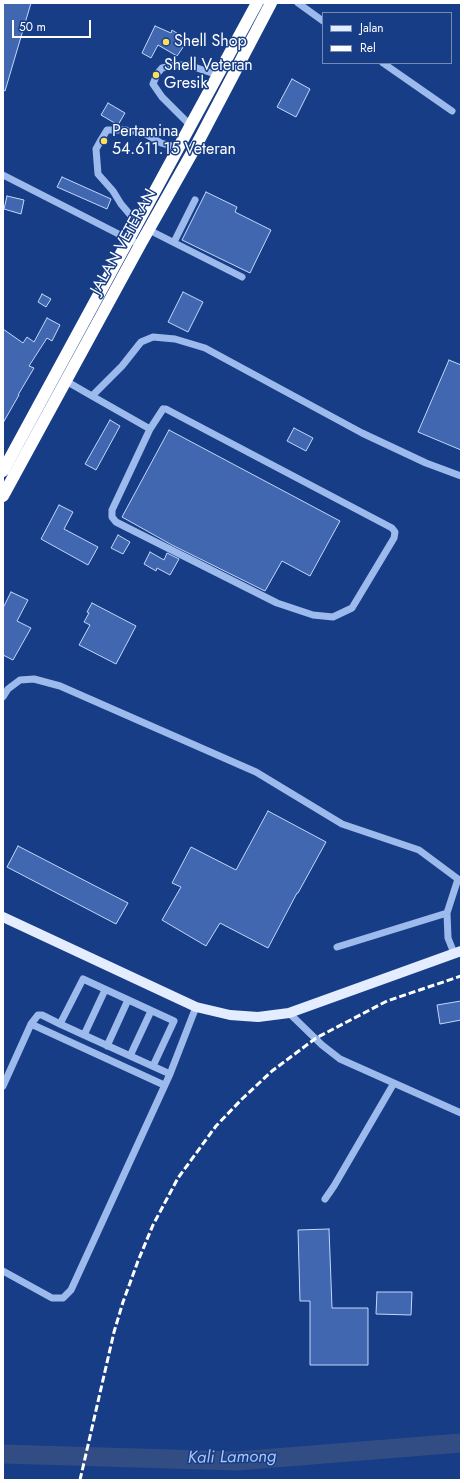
<!DOCTYPE html>
<html>
<head>
<meta charset="utf-8">
<style>
	body { margin:0 }
	#map { position:relative; width:464px; height:1483px; overflow:hidden; background:#173d86; font-family:Jost,sans-serif }
	canvas { display:block }
	.frame { position:absolute; inset:0; border:4px solid #fff; pointer-events:none }
	.legend { position:absolute; left:322px; top:12px; width:130px; height:52px; box-sizing:border-box; background:#173d86; border:1px solid #748bb6; margin:0; padding:5px 7px; list-style:none; font-size:12px; color:#fff }
	.legend li { display:flex; align-items:center; gap:8px; height:20px }
	.legend b { width:20px; border:1px solid #748bb6 }
	.scale { position:absolute; left:12px; top:20px; width:79px; height:18px; box-sizing:border-box; border:2px solid #fff; border-top:0; padding-left:5px; font-size:12px; line-height:14px; white-space:nowrap; color:#fff; -webkit-text-stroke:3px #173d86; paint-order:stroke }
</style>
</head>
<body>
<div id="map">
<canvas width="464" height="1483"></canvas>
<div class="frame"></div>
<ul class="legend">
<li><b style="height:5px;background:#e4ecff"></b>Jalan</li>
<li><b style="height:5px;background:#fff"></b>Rel</li>
</ul>
<div class="scale">50 m</div>
</div>
<script>
const ctx = document.querySelector('canvas').getContext('2d');
ctx.lineJoin = 'round';
const toPath = rows => new Path2D(rows.map(r => 'M' + r).join(''));
function trace(path, color, width, dash) { ctx.strokeStyle = color; ctx.lineWidth = width; ctx.lineCap = dash ? 'butt' : 'round'; ctx.setLineDash(dash || []); ctx.stroke(path); }
function fillPath(path, color) { ctx.fillStyle = color; ctx.fill(path, 'evenodd'); }
function drawText(font, color, halo, rows, align = 'center') {
  ctx.font = font + ' Jost,sans-serif'; ctx.lineWidth = 3; ctx.setLineDash([]); ctx.textBaseline = 'middle'; ctx.strokeStyle = halo; ctx.fillStyle = color; for (const [text, x, y, turn = 0] of rows) {
    ctx.save(); ctx.translate(x, y); ctx.rotate((+turn || 0) * Math.PI / 180); ctx.textAlign = isNaN(turn) ? turn : align; if (halo) ctx.strokeText(text, 0, 0); ctx.fillText(text, 0, 0); ctx.restore();
  }
}
const river = toPath([
	[3,1454,237,1461,461,1443]
]);
const building = toPath([
	[3,3,31,3,5,91,3,90,3,3],
	[155,26,171,33,172,30,188,40,177,56,158,45,151,58,142,53,155,26],
	[292,79,310,89,296,117,277,107,292,79],
	[108,103,125,113,118,125,101,115,108,103],
	[62,177,111,199,107,209,57,187,62,177],
	[206,192,237,207,235,212,271,230,250,273,182,240,206,192],
	[7,196,24,200,21,214,4,209,7,196],
	[183,292,203,302,188,332,168,322,183,292],
	[42,294,51,299,46,307,38,302,42,294],
	[47,318,60,325,52,341,47,338,29,366,34,368,18,395,19,395,3,423,3,329,23,343,27,337,34,342,47,318],
	[449,360,461,365,461,450,418,432,449,360],
	[110,420,120,426,96,470,85,464,110,420],
	[294,428,313,438,306,451,287,441,294,428],
	[169,430,340,521,310,576,282,561,265,591,172,545,122,517,169,430],
	[59,505,73,512,64,529,98,547,88,565,41,539,59,505],
	[118,535,130,542,123,554,111,548,118,535],
	[150,552,164,560,167,553,179,559,170,575,157,568,156,571,144,564,150,552],
	[11,592,28,600,17,621,31,628,13,660,3,655,3,608,11,592],
	[92,603,136,626,116,664,79,645,90,625,84,622,89,613,87,612,92,603],
	[268,811,326,842,298,893,297,893,268,948,220,923,206,946,162,920,181,887,172,883,191,847,236,870,268,811],
	[18,846,128,903,116,924,7,867,18,846],
	[461,1001,461,1020,440,1024,437,1005,461,1001],
	[329,1229,332,1308,368,1308,368,1365,310,1365,310,1301,300,1301,298,1230,329,1229],
	[377,1292,412,1292,411,1315,376,1314,377,1292]
]);
const minor = toPath([
	[298,3,323,21],
	[383,63,452,111],
	[191,126,162,97,153,84,157,74,162,68,176,65,188,65,218,75],
	[3,175,140,245],
	[138,224,121,204,113,191,98,174,96,149,101,140,107,130,124,130,142,132,161,143,179,148],
	[149,230,242,277],
	[174,242,195,200],
	[66,381,92,396,122,366,141,342,153,337,175,339,205,348,362,433,426,463,461,476],
	[92,396,150,429],
	[163,409,166,409,392,528,395,532,394,538,352,608,333,617,313,615,277,603,116,522,112,517,112,510,150,429,163,409],
	[3,697,8,689,20,680,34,679,60,686,256,772,342,824,419,850,458,879,447,913,448,938,454,953],
	[337,947,447,913],
	[289,1013,322,1045,340,1059,461,1113],
	[31,1024,38,1015,42,1015,60,1024],
	[84,1035,105,990],
	[107,1046,128,1000],
	[130,1056,151,1011],
	[153,1066,174,1021,83,979,60,1024,84,1035,170,1074],
	[3,1086,31,1024,164,1085],
	[325,1199,334,1186,394,1083],
	[3,1271,52,1298,63,1298,71,1290,170,1074,196,1007]
]);
const major = toPath([
	[3,917,196,1007,230,1015,258,1017,289,1013,461,951]
]);
const highway = toPath([
	[3,471,257,3],
	[3,496,140,245,197,144,271,3]
]);
const rail = toPath([
	[80,1480,114,1332,123,1302,138,1261,153,1225,178,1178,216,1126,242,1099,272,1071,316,1038,387,1001,461,976]
]);
const markers = [
	[166,42,4,"#ffdf5a"],
	[156,75,4,"#ffdf5a"],
	[104,141,4,"#ffdf5a"]
];
const poiNames = [
	["Shell Shop",174,42],
	["Shell Veteran",164,66],
	["Gresik",164,84],
	["Pertamina",112,132],
	["54.611.15 Veteran",112,150]
];
const streetNames = [
	["JALAN VETERAN",124,242,-61]
];
const waterNames = [
	["Kali Lamong",232,1458,-1]
];
trace(river, '#314d84', 19);
fillPath(building, '#4067b0');
trace(building, '#c3d7fa', 1);
trace(minor, '#9dbaed', 7);
trace(major, '#e4ecff', 10);
trace(highway, '#fff', 12);
trace(rail, '#fff', 3, [7, 3]);
for (const [x, y, r, color] of markers) { const dot = new Path2D(); dot.arc(x, y, r, 0, 2 * Math.PI); ctx.fillStyle = color; ctx.fill(dot); trace(dot, '#173d86', 1.5); }
drawText('16px', '#fff', '#173d86', poiNames, 'left');
drawText('16px', '#fff', '#173d86', streetNames);
drawText('italic 17px', '#a9c4f5', '#173d86', waterNames);
</script>
</body>
</html>
